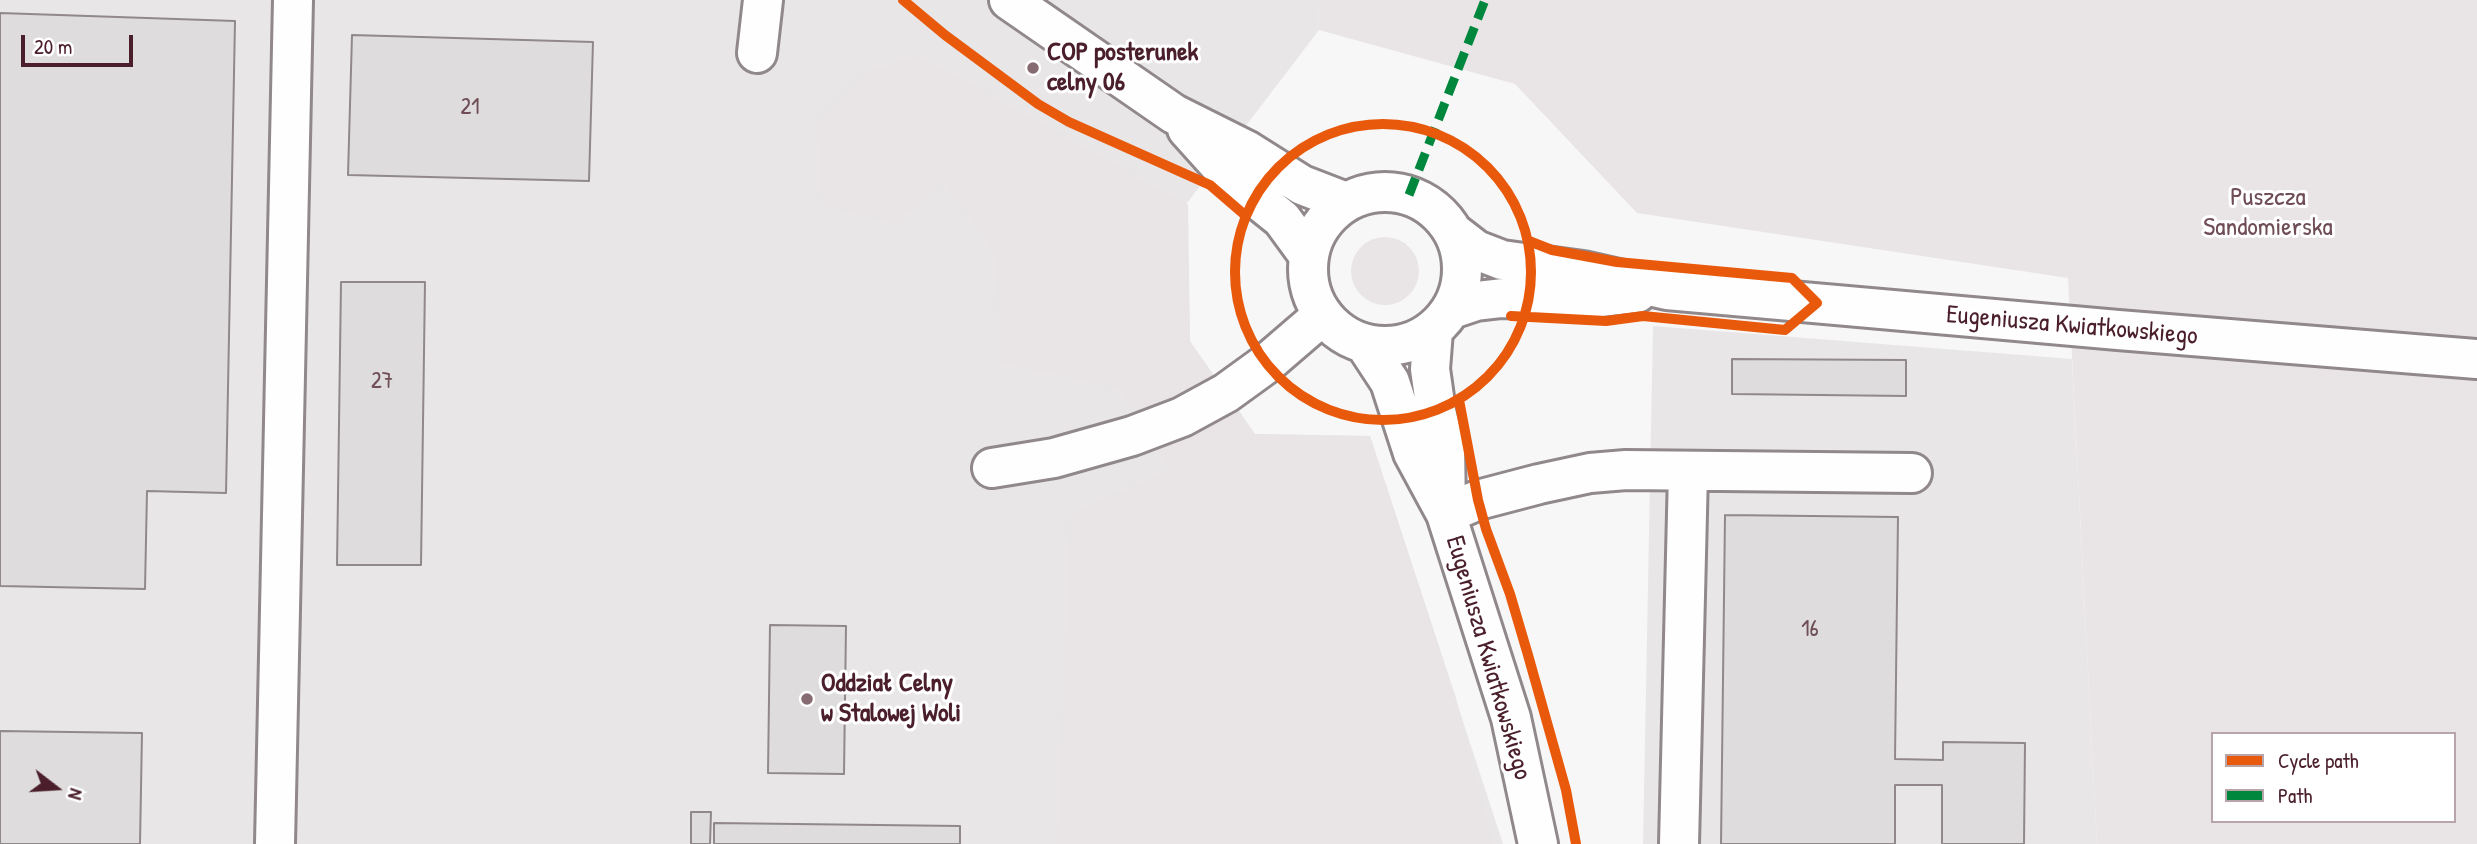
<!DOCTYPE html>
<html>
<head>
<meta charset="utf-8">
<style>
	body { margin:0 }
	#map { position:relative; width:2477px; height:844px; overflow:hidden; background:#f7f7f7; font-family:"Patrick Hand",sans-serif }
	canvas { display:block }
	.legend { position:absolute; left:2211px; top:732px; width:245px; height:91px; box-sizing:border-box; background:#fff; border:2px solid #b7a5aa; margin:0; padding:9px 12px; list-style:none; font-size:21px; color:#4a1f2b }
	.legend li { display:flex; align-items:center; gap:14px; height:35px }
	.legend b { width:35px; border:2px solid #b7a5aa }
	.north { position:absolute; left:21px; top:753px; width:70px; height:70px; -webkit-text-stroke:5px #fff; paint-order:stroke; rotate:107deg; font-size:19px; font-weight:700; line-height:28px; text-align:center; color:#4a1f2b }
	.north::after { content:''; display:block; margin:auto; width:24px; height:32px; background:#4a1f2b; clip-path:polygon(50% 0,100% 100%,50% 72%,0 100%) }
	.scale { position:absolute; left:21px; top:35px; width:112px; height:32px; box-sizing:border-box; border:4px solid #4a1f2b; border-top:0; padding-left:9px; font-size:21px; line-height:24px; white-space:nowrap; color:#4a1f2b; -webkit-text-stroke:5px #fff; paint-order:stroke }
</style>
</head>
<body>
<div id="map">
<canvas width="2477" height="844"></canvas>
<ul class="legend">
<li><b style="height:9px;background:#e8590c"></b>Cycle path</li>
<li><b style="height:9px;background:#00873e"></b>Path</li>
</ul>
<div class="north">N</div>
<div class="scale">20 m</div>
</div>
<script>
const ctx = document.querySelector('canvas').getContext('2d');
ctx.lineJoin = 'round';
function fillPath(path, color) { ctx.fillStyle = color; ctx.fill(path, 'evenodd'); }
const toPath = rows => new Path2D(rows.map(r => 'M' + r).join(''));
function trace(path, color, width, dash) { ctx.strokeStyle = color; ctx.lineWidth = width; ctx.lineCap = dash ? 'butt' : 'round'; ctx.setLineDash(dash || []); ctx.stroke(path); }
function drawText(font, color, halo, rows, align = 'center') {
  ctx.font = font + ' "Patrick Hand",sans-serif'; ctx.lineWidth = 6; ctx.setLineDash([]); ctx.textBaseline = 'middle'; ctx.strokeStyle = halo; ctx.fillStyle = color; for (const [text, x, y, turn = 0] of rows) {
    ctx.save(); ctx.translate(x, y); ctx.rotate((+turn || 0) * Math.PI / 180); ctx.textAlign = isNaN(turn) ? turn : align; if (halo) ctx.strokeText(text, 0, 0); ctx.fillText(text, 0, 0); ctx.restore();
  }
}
const built = toPath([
	[0,0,1318,0,1319,30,1187,203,1190,342,1255,434,1370,436,1503,844,0,844],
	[1653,326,2072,359,2097,844,1643,844]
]);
const green = toPath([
	[1318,0,2477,0,2477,844,2097,844,2068,278,1637,213,1515,84,1319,30],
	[2213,734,2454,734,2454,821,2213,821],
	[917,55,1188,205,1190,341,1255,434,1370,436,1456,698,1492,844,1057,844,1071,514,1170,470,1120,388,1000,363,997,255,944,181,895,223,823,205,816,123,869,71],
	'1351 271a34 34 0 1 1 68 0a34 34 0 1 1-68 0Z'
]);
const building = toPath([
	[0,13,235,21,226,493,147,491,145,589,0,586,0,13],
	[352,35,593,42,589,181,348,175,352,35],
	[341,282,425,282,421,565,337,565,341,282],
	[1732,359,1906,360,1906,396,1732,394,1732,359],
	[1725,515,1898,517,1895,759,1943,760,1943,742,2025,743,2024,844,1942,844,1942,785,1895,785,1895,844,1721,844,1725,515],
	[770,625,846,626,844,774,768,773,770,625],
	[0,731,142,733,140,844,0,844,0,731],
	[691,812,711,812,710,844,691,844,691,812],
	[714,823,960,826,960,844,714,844,714,823]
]);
const minor = toPath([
	[1009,0,1174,114,1248,151,1302,185,1346,202],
	[757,53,763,0],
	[1187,129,1232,179,1282,219,1309,256],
	'1308 269a77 77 0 1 1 154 0a77 77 0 1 1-154 0Z',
	[1454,233,1476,250,1502,260,1583,271,1667,290,2118,330,2477,359],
	[1452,309,1476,301,1502,298,1585,299,1637,293],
	[1433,331,1430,369,1436,411,1445,447,1446,508],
	[1365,344,1390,382,1413,453,1446,514,1511,718,1538,844],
	[992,468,1054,458,1132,436,1182,417,1226,393,1266,364,1323,315],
	[1446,514,1478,500,1539,484,1590,473,1626,470,1912,473],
	[275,844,293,0],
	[1679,844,1688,472]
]);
const quiet = toPath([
	[1409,195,1485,0]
]);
const cycleway = toPath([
	[903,0,945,35,1038,104,1069,122,1210,185,1246,216],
	'1235 272a148 148 0 1 1 296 0a148 148 0 1 1-296 0Z',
	[1511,316,1606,321,1643,316,1785,330,1817,303,1792,278,1617,262,1552,250,1529,241],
	[1459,400,1478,500,1486,529,1510,594,1528,655,1566,790,1576,844]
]);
const markers = [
	[1033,68,7,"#876b72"],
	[807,699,7,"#876b72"]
];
const numberNames = [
	["21",470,108],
	["27",382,382],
	["16",1810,630]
];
const poiNames = [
	["COP posterunek",1047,53],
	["celny 06",1047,83],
	["Oddział Celny",821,684],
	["w Stalowej Woli",821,714]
];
const parkNames = [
	["Puszcza",2268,198],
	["Sandomierska",2268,228]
];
const streetNames = [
	["Eugeniusza Kwiatkowskiego",2072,326,5],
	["Eugeniusza Kwiatkowskiego",1488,658,74]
];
fillPath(built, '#e9e6e7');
fillPath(green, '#e9e5e6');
fillPath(building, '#dedcdc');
trace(building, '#90888a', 2);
trace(minor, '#90888a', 44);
trace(minor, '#fefefe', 38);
trace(quiet, '#00873e', 9, [18, 9]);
trace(cycleway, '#e8590c', 10);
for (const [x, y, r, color] of markers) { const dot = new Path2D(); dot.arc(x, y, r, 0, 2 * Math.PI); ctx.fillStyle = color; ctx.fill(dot); trace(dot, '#fff', 2.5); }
drawText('23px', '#6f4e57', null, numberNames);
drawText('bold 26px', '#4a1f2b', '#fff', poiNames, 'left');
drawText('26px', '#6f4d56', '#fff', parkNames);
drawText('26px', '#4a1f2b', '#fff', streetNames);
</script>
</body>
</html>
